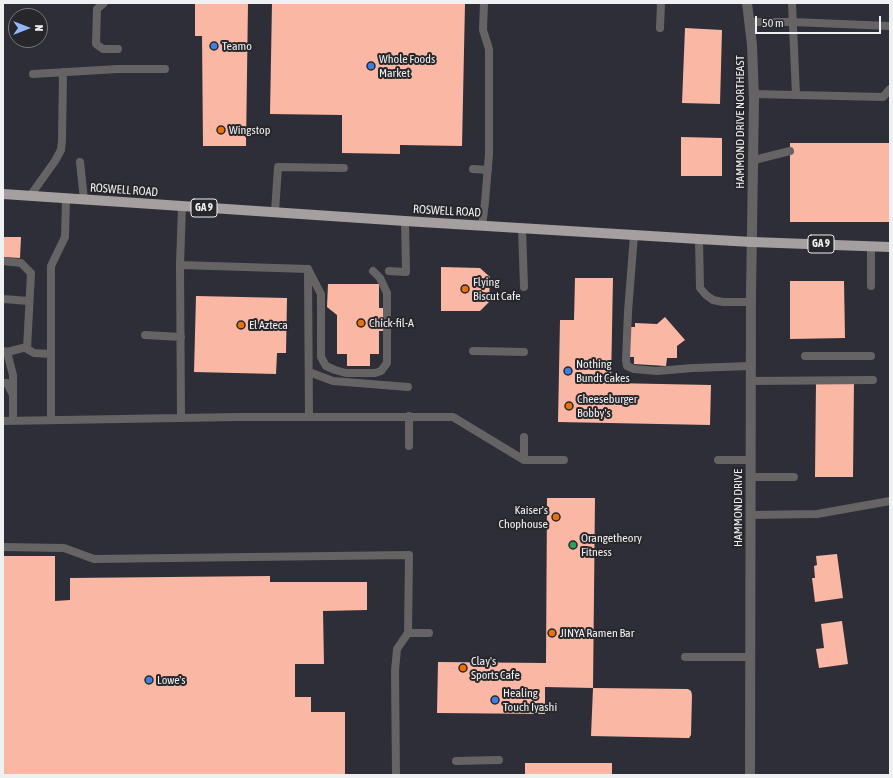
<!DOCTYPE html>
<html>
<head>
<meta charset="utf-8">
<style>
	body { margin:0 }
	#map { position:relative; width:893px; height:778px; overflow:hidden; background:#27272b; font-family:"Asap Condensed",sans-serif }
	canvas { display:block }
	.frame { position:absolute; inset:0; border:4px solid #eff0f2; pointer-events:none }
	.north { position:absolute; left:8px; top:8px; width:40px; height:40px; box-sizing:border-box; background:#27272b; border:1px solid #77777b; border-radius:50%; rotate:90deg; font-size:11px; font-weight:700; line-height:16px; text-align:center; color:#eff0f2 }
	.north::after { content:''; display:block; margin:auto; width:14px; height:18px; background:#92b7fd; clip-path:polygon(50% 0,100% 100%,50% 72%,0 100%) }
	.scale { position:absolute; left:755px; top:16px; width:126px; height:18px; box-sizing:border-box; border:2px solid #eff0f2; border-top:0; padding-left:5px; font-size:12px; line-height:14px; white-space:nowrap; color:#eff0f2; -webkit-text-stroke:3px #27272b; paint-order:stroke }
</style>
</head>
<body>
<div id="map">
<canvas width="893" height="778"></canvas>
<div class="frame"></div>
<div class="north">N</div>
<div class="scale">50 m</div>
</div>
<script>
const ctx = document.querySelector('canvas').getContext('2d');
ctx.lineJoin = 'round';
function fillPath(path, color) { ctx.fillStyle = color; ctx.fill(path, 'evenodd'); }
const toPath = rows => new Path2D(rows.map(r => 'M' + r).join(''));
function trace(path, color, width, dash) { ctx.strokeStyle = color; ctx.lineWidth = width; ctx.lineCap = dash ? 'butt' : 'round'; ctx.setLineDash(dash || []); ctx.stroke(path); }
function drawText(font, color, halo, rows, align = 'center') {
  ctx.font = font + ' "Asap Condensed",sans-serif'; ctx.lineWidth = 4; ctx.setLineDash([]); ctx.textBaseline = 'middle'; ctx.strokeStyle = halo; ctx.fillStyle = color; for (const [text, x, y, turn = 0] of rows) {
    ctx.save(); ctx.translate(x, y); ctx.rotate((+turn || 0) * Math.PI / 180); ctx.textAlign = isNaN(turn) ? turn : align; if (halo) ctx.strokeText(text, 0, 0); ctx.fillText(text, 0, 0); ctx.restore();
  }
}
const built = toPath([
	[3,3,890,3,890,775,3,775],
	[16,16,40,16,40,40,16,40]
]);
const building = toPath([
	[195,3,248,3,246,146,203,146,202,36,195,36],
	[272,3,465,3,462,146,400,145,400,154,342,153,342,115,270,114],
	[685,28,722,30,720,104,682,103],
	[681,137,722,138,722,176,681,176],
	[790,143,890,143,890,222,790,222],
	[3,237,21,237,20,258,3,257],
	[441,267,480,268,490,277,489,302,480,311,441,311],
	[575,278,613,278,611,383,711,385,710,425,558,422,560,320,574,320],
	[790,281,844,281,845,338,790,339],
	[328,284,379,284,379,308,384,308,384,331,379,331,379,354,370,354,370,366,347,366,347,354,337,354,337,315,327,307],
	[196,296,287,298,286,353,277,353,276,374,194,372],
	[665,317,685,340,677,346,677,358,667,358,666,366,634,364,634,357,628,357,629,327,635,327,635,323,657,324],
	[816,382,854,382,853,477,815,477],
	[547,498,595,498,593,688,545,687,545,714,437,713,438,662,546,663],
	[837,554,843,598,815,602,812,578,815,578,814,566,817,565,816,556],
	[3,556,55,556,55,601,70,600,70,578,270,576,270,582,367,582,367,610,323,611,324,664,295,664,295,697,311,697,311,712,345,712,345,775,3,775],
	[842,621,848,664,819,668,816,649,824,648,821,624],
	[593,688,688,689,691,691,692,695,691,735,689,738,686,738,591,736],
	[525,763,612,763,612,775,525,775]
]);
const service = toPath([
	[104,3,97,9,96,44,103,49,118,49],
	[792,3,796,95],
	[750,22,793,22,890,26],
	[660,28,661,3],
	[33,74,118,69,165,69],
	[754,94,883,97,890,89],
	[754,160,790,151],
	[80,162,84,200],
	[473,169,488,170],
	[30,196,55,161,61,150,62,140,63,72],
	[182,206,180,265,308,269],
	[275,212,278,167,344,168],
	[482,226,485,202,489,154,489,49,483,30,484,3],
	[522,228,524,287],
	[634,235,628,312,626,360,627,366,634,369,657,371,693,368,751,366],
	[699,239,700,288,706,295,713,300,723,302,751,302],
	[871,246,871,286],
	[3,261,21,263,31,273,27,349,34,353,51,354],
	[180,265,181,418],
	[308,269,321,294,321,357,326,366,335,370,346,373,375,373,381,371,387,363,387,293,380,278,373,271],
	[389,271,406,272,405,221],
	[308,272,309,417],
	[3,299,29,301],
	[145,335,181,337],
	[3,351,7,352,13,375,13,421],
	[473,351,524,352],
	[7,352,27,347],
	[805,356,871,356],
	[309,372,333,381,408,387],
	[751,381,873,380],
	[3,383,7,383,13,395],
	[409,416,409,446],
	[51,420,51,266,65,237,66,199],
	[3,421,238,417,453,417,524,460,564,460],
	[524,437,524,460],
	[718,460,751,460],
	[751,477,794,477],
	[751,515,817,514,890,501],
	[3,547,64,548,94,559,409,555,408,633,429,633],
	[685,657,750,657],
	[456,761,499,760],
	[396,775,395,671,397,649,408,633]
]);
const tertiary = toPath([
	[747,3,752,45,754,100,751,293,750,775]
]);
const primary = toPath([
	[3,194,405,221,699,239,752,242,890,247]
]);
const markers = [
	[214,46,4,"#3f7fe0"],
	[371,66,4,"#3f7fe0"],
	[221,130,4,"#e8710a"],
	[465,289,4,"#e8710a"],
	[361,323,4,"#e8710a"],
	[241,325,4,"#e8710a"],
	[568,371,4,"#3f7fe0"],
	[569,406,4,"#e8710a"],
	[556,517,4,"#e8710a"],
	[573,545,4,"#2e9e5b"],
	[552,633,4,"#e8710a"],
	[463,668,4,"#e8710a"],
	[149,680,4,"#3f7fe0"],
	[495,700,4,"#3f7fe0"]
];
const shields = [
	[204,208,26],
	[821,244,26]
];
const shieldNames = [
	["GA 9",204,208],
	["GA 9",821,244]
];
const poiNames = [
	["Teamo",222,46],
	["Whole Foods",379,59],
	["Market",379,73],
	["Wingstop",229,130],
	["Flying",473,282],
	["Biscut Cafe",473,296],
	["Chick-fil-A",369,323],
	["El Azteca",249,325],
	["Nothing",576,364],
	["Bundt Cakes",576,378],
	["Cheeseburger",577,399],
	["Bobby's",577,413],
	["Kaiser's",548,510,"right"],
	["Chophouse",548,524,"right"],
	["Orangetheory",581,538],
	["Fitness",581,552],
	["JINYA Ramen Bar",560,633],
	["Clay's",471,661],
	["Sports Cafe",471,675],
	["Lowe's",157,680],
	["Healing",503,693],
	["Touch Iyashi",503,707]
];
const streetNames = [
	["HAMMOND DRIVE NORTHEAST",740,122,-90],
	["ROSWELL ROAD",124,190,4],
	["ROSWELL ROAD",447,211,3],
	["HAMMOND DRIVE",738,508,-90]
];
fillPath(built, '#2e2e38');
fillPath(building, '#fab8a4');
trace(service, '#666364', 8);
trace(tertiary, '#666364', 10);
trace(primary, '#a59fa0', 10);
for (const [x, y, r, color] of markers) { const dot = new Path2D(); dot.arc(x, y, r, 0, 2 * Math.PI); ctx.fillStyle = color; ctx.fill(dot); trace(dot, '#27272b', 1.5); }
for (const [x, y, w] of shields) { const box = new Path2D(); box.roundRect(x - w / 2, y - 9, w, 18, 3); ctx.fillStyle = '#27272b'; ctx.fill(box); trace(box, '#eff0f2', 1); }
drawText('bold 11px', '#eff0f2', null, shieldNames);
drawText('12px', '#eff0f2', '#27272b', poiNames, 'left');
drawText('12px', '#eff0f2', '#27272b', streetNames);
</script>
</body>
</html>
